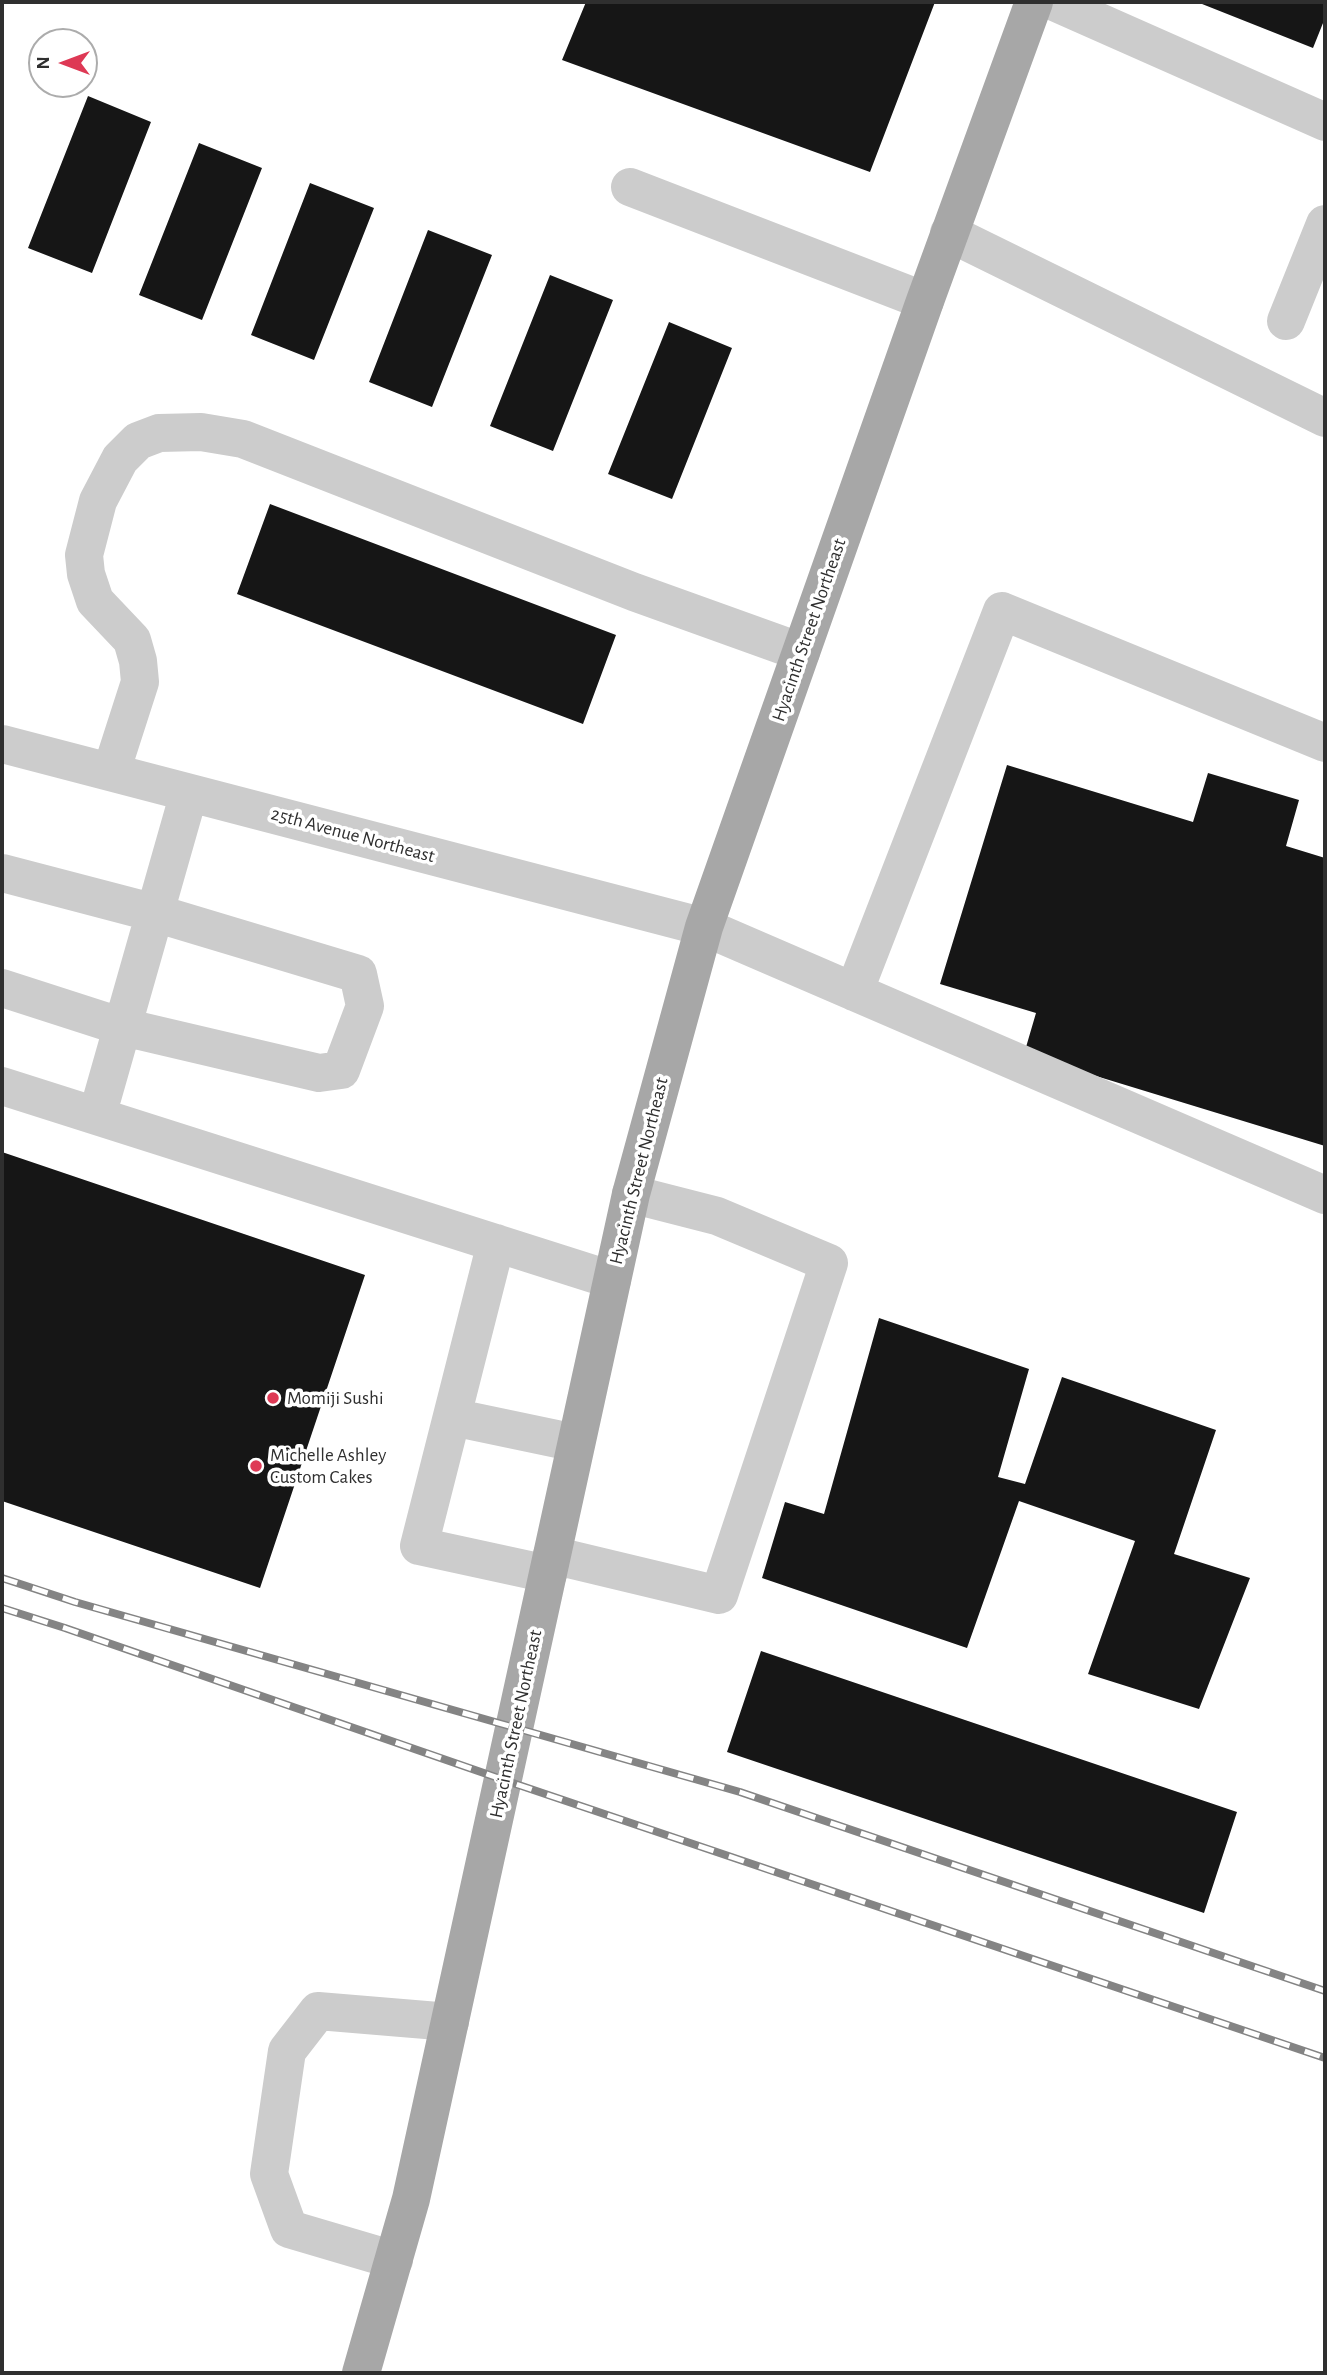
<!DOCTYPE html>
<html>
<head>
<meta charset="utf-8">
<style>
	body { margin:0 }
	#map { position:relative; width:1327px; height:2375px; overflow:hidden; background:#fff; font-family:"Alegreya Sans",sans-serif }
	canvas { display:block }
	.frame { position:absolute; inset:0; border:4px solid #2f2f2f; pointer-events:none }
	.north { position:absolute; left:28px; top:28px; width:70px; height:70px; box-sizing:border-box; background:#fff; border:2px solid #acacac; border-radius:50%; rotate:270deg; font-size:19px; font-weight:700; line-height:28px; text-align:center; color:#2f2f2f }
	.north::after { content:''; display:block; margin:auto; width:24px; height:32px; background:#de3955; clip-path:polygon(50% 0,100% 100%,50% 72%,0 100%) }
</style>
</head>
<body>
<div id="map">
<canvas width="1327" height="2375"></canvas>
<div class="frame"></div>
<div class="north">N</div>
</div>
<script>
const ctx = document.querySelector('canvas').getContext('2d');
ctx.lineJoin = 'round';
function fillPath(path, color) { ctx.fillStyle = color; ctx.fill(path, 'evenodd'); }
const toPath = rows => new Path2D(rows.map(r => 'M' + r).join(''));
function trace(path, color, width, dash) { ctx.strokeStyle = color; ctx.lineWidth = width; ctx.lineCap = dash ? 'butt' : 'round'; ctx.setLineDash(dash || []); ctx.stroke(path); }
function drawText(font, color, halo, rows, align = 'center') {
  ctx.font = font + ' "Alegreya Sans",sans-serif'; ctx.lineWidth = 7; ctx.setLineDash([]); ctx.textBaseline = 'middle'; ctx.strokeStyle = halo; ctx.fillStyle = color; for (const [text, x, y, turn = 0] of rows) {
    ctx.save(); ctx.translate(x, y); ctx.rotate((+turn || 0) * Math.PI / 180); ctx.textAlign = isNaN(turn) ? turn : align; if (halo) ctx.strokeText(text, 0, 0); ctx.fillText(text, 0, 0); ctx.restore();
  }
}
const building = toPath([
	[586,2,935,2,870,172,562,60],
	[1197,2,1325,2,1325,18,1313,48],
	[88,96,151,122,92,273,28,248],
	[199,143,262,168,202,320,139,295],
	[310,183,374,208,314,360,251,335],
	[428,230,492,255,432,407,369,382],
	[550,275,613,300,553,451,490,426],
	[669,322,732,348,672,499,608,474],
	[270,504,616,635,583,724,237,594],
	[1007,765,1193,822,1208,773,1299,800,1286,846,1325,858,1325,1146,1024,1054,1036,1013,940,984],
	[2,1152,365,1275,260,1588,2,1501],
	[879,1318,1029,1369,998,1477,1025,1484,1062,1377,1216,1430,1174,1554,1250,1578,1199,1709,1088,1674,1135,1541,1019,1501,967,1648,762,1578,785,1502,824,1514],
	[761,1651,1237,1812,1204,1913,727,1752]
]);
const minor = toPath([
	[1054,2,1325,122],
	[630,187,925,301],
	[949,233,1325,418],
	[1286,321,1325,224],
	[2,744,704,927,1325,1195],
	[111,772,140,682,138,661,132,640,95,601,86,574,84,555,98,501,120,459,138,441,159,433,201,432,243,439,634,592,801,652],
	[2,873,155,913,358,974,365,1006,341,1070,319,1073,123,1027,2,988],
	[854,992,1002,611,1325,743],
	[2,1086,612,1280],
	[97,1116,189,793],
	[496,1243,419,1546,548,1574],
	[452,1417,576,1443],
	[552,1555,719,1595,829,1263,717,1216,631,1194],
	[394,2260,289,2229,269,2174,287,2051,318,2011,450,2022]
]);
const major = toPath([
	[361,2373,411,2199,631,1194,704,927,925,301,1034,2]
]);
const rail = toPath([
	[2,1578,75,1602,740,1792,1325,1991],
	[2,1608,65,1628,504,1780,1325,2058]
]);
const markers = [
	[273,1398,7,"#de3955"],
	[256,1466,7,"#de3955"]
];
const streetNames = [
	["Hyacinth Street Northeast",809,630,-71],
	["25th Avenue Northeast",353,835,15],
	["Hyacinth Street Northeast",639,1171,-76],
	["Hyacinth Street Northeast",516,1724,-78]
];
const poiNames = [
	["Momiji Sushi",287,1398],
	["Michelle Ashley",270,1455],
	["Custom Cakes",270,1477]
];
fillPath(building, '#161616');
trace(minor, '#ccc', 38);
trace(major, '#a7a7a7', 38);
trace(rail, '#848484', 8);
trace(rail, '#fff', 5, [16]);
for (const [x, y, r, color] of markers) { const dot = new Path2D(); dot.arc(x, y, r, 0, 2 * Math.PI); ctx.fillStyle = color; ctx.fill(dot); trace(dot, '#fff', 2.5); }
drawText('19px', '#2f2f2f', '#fff', streetNames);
drawText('19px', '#2f2f2f', '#fff', poiNames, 'left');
</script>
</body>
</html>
